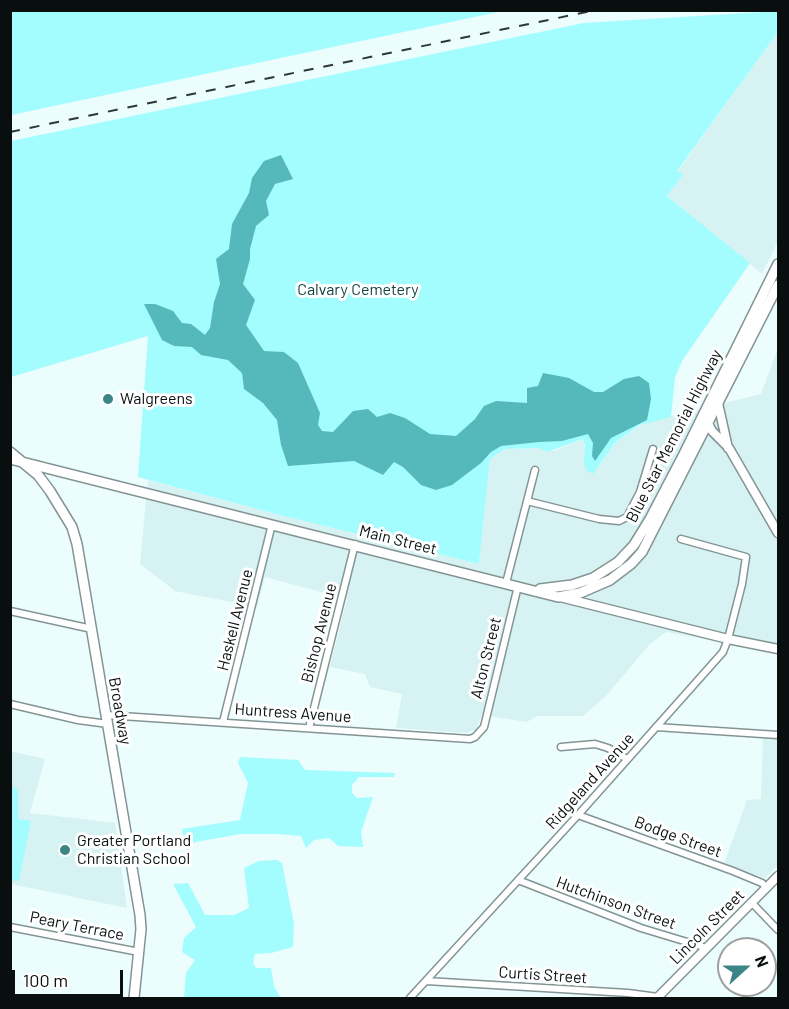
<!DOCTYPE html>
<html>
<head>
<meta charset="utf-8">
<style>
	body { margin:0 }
	#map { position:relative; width:789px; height:1009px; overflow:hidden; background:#ebfdfd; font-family:Barlow,sans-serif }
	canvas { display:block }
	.frame { position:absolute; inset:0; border:12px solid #090f0f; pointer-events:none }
	.north { position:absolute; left:717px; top:937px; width:60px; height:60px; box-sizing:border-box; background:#fff; border:2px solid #9d9f9f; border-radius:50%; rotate:69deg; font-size:16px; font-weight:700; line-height:24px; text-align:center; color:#090f0f }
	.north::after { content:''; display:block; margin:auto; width:21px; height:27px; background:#3c8587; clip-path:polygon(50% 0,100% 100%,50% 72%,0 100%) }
	.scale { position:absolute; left:12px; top:970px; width:111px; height:27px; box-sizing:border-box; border:3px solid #090f0f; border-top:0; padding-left:8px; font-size:18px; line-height:21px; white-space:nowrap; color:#090f0f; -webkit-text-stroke:4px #fff; paint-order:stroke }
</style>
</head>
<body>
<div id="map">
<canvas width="789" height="1009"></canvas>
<div class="frame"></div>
<div class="north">N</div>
<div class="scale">100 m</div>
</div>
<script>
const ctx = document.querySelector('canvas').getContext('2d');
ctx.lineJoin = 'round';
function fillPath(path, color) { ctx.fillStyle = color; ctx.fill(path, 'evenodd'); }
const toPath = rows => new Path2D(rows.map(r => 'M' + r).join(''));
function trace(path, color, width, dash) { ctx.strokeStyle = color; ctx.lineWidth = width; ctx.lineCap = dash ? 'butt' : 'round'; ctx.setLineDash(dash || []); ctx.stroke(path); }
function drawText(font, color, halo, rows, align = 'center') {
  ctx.font = font + ' Barlow,sans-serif'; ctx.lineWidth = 6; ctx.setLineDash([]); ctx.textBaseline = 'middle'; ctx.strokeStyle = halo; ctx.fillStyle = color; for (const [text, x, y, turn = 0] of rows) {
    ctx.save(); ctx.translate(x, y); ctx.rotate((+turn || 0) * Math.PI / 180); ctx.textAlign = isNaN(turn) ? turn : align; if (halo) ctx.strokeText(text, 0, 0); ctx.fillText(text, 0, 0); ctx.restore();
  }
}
const built = toPath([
	[778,32,778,241,762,274,667,196,682,176,677,172],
	[778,348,778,653,666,632,649,645,606,696,583,716,537,716,527,722,482,715,476,730,465,733,396,728,402,694,370,687,365,674,330,667,347,599,265,577,257,607,175,591,140,564,148,480,276,514,479,564,490,459,505,449,539,448,554,451,583,439,586,456,584,462,600,465,615,443,640,426,651,421,761,394],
	[763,737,778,738,778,865,765,878,724,864,747,800,761,799],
	[10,751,45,759,30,813,115,823,127,908,11,884]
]);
const green = toPath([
	[11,10,503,10,503,11,11,115],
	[778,11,778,32,677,171,683,175,667,196,750,263,682,361,675,377,671,417,640,425,615,443,593,474,586,470,584,462,585,446,583,439,547,452,539,448,505,449,490,459,479,564,276,514,138,477,148,336,11,377,11,141,584,23],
	[240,757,298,760,305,770,395,773,394,777,359,777,352,785,352,793,357,798,373,797,361,832,363,847,338,846,329,838,314,840,306,848,301,836,278,834,240,834,185,844,182,829,240,820,248,783,238,763],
	[11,784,18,791,18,819,31,821,19,881,11,880],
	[277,860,282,863,294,924,293,947,271,953,255,954,253,963,256,968,271,968,274,986,280,997,288,998,184,998,186,973,195,960,182,952,184,938,196,927,173,884,188,883,205,915,234,915,249,908,244,868,259,861]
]);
const water = toPath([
	[281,155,293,179,275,184,266,201,269,215,256,226,250,249,250,259,243,284,255,300,246,325,264,351,284,352,298,363,320,413,318,425,322,431,333,432,353,411,368,409,377,417,390,413,405,418,430,434,456,436,475,419,484,406,496,401,527,403,527,388,538,386,543,373,569,378,594,392,603,392,624,379,639,376,649,383,651,399,647,420,611,438,595,461,592,456,593,443,588,434,562,441,539,442,501,446,491,452,481,463,452,485,436,490,421,485,403,467,394,462,383,475,354,461,288,466,281,445,277,420,263,403,244,389,242,373,228,360,201,355,192,347,174,346,162,340,144,304,155,304,173,311,182,323,191,324,205,335,210,328,214,302,220,284,216,259,229,249,232,224,249,193,252,178,264,161]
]);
const street = toPath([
	[527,501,599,519,619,521,627,517,640,492,653,449],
	[506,583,535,470],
	[10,611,92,629],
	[10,704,78,720,108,724],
	[106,715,470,739,475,737,484,727,518,586],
	[223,722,272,524],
	[656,727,778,735],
	[309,728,355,544],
	[561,747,595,744,608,748,627,759],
	[578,815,733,871,762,883,767,888],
	[518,880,641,928,707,948],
	[752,903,778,930],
	[10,927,139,952],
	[426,981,628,993,658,997],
	[410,998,578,815,723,652,728,639,742,584,746,557,681,539]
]);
const secondary = toPath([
	[718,403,728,448],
	[706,420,712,431,729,448,778,533],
	[560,597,728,639,778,649],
	[657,998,778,876]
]);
const primary = toPath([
	[10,452,38,475,50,491,72,527,77,544,140,915,141,929,134,998],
	[10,459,558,597,580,593,610,580,631,564,642,552,778,285],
	[540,589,572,585,593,578,618,562,634,545,650,519,684,454,778,264]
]);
const rail = toPath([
	[10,132,596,10]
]);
const markers = [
	[108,399,6,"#3c8587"],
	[65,850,6,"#3c8587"]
];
const parkNames = [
	["Calvary Cemetery",358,290]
];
const poiNames = [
	["Walgreens",120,399],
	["Greater Portland",77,841],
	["Christian School",77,859]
];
const streetNames = [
	["Blue Star Memorial Highway",674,436,-63],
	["Main Street",398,540,14],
	["Haskell Avenue",235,620,-76],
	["Bishop Avenue",319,633,-76],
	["Alton Street",486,658,-76],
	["Broadway",120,711,80],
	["Huntress Avenue",293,713,4],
	["Ridgeland Avenue",590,781,-48],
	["Bodge Street",678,837,20],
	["Hutchinson Street",616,903,20],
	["Peary Terrace",77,926,11],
	["Lincoln Street",707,927,-45],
	["Curtis Street",543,975,4]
];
fillPath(built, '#d7f2f3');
fillPath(green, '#a3fcfe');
fillPath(water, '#55b9bc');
trace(street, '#849494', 9);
trace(secondary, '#849494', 11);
trace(primary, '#849494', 12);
trace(street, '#fff', 6);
trace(secondary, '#fff', 8);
trace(primary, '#fff', 9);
trace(rail, '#2e3636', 2, [10, 10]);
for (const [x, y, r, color] of markers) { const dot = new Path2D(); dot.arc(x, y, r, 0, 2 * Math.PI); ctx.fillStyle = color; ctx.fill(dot); trace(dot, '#fff', 2); }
drawText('16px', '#134243', '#fff', parkNames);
drawText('16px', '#090f0f', '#fff', poiNames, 'left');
drawText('16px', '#090f0f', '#fff', streetNames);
</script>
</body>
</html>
